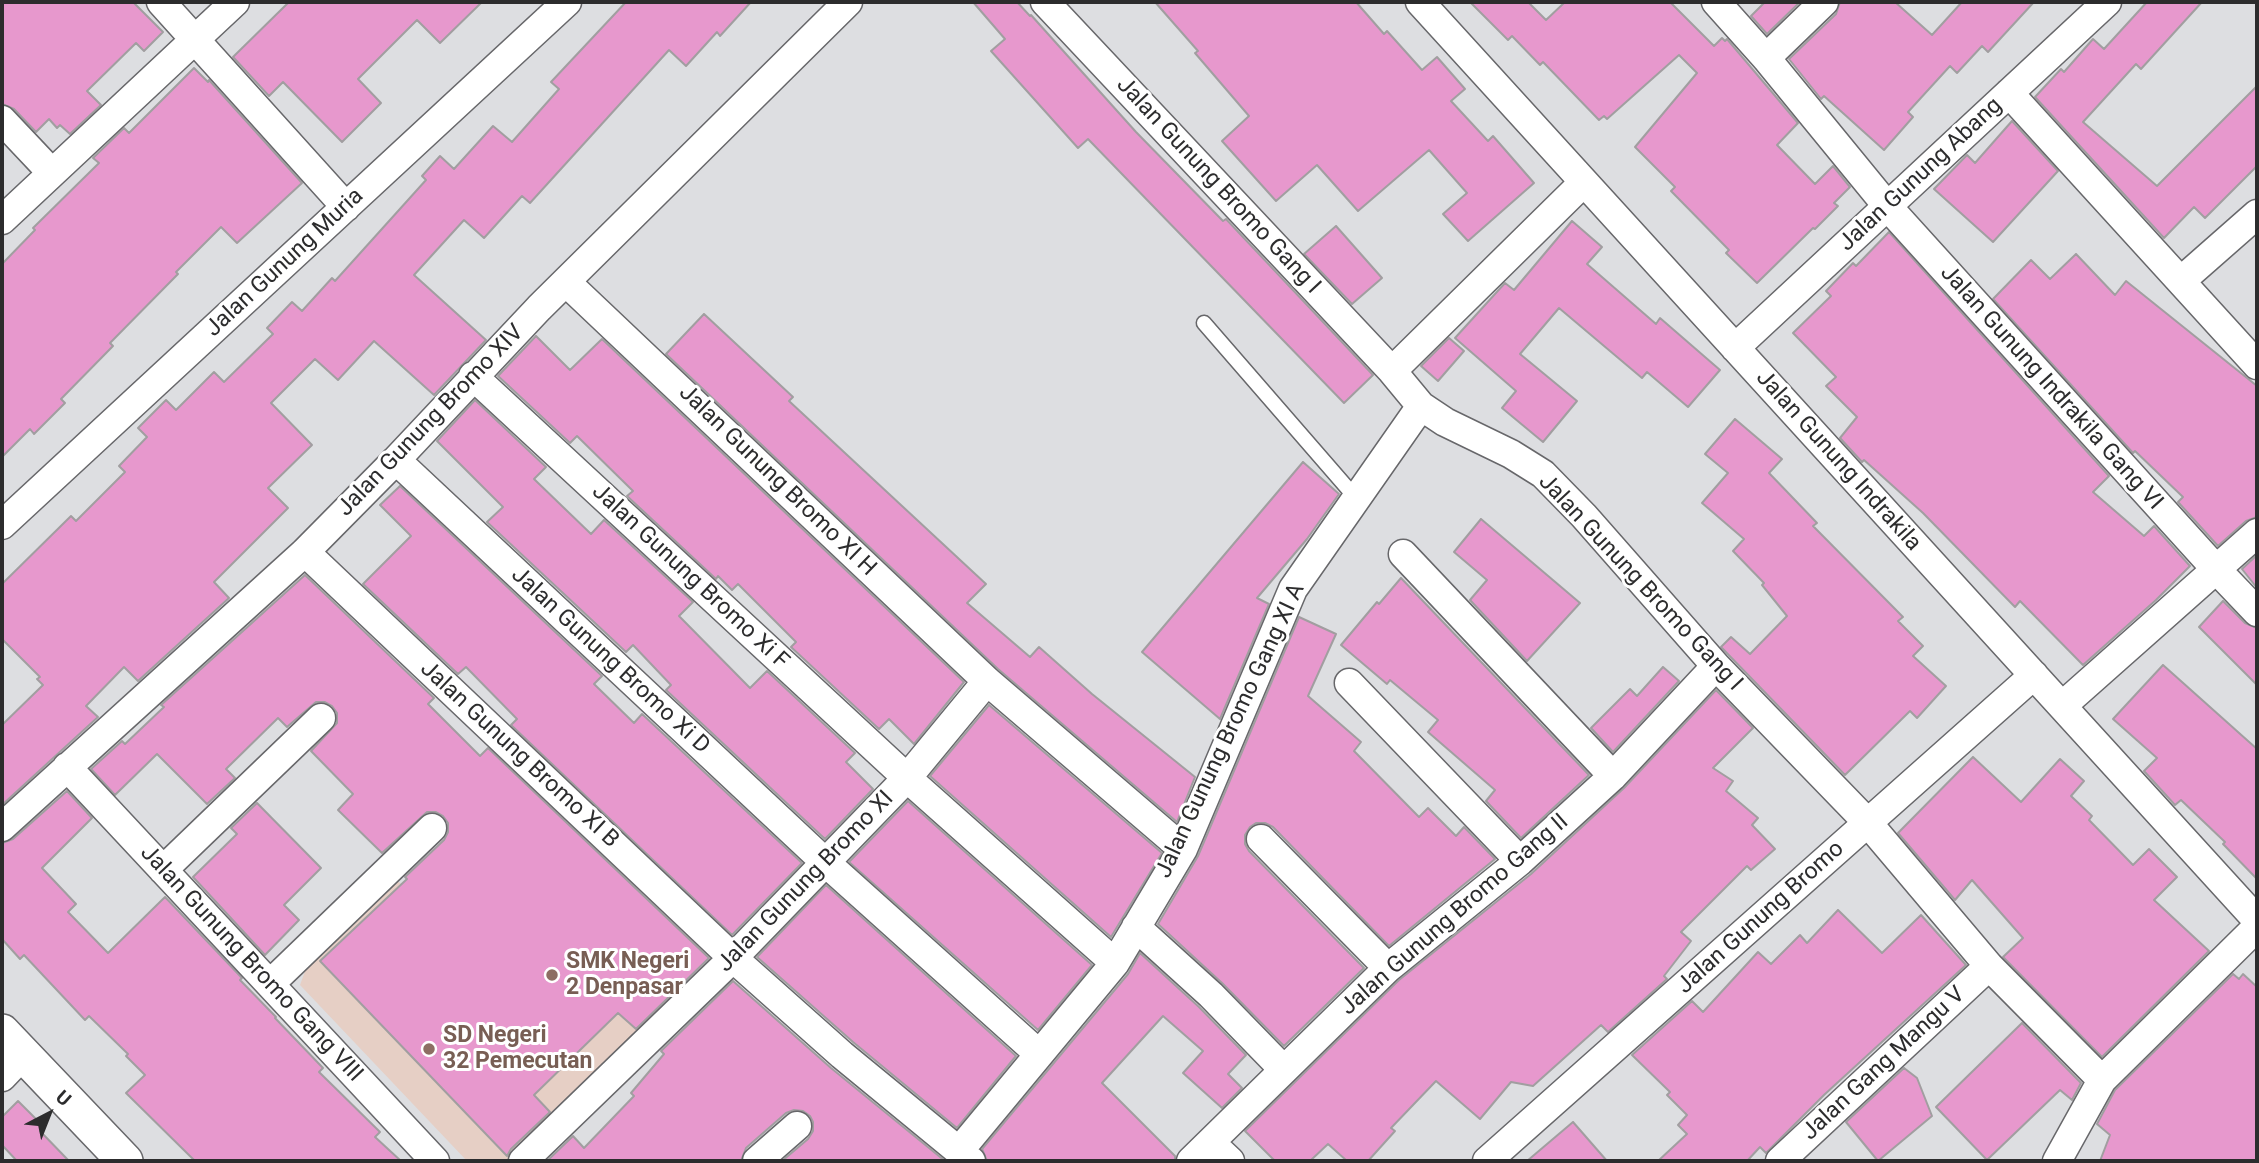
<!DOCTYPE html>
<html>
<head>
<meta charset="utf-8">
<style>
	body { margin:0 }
	#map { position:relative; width:2259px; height:1163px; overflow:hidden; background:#dddee1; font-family:Roboto,sans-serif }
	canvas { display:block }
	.frame { position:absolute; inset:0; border:4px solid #2c2c2d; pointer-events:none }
	.north { position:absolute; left:14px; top:1079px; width:70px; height:70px; -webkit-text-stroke:5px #fff; paint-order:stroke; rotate:42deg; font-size:19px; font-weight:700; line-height:28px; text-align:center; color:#2c2c2d }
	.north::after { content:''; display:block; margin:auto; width:24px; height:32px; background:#2c2c2d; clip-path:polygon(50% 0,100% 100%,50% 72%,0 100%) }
</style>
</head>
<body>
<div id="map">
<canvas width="2259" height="1163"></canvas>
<div class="frame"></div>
<div class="north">U</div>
</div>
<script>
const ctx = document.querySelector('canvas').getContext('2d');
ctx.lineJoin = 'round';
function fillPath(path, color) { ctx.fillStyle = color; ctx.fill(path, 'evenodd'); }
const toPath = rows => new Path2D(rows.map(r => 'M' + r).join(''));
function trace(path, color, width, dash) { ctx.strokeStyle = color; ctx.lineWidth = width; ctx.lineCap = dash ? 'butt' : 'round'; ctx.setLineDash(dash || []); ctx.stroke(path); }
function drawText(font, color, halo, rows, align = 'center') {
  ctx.font = font + ' Roboto,sans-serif'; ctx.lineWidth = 6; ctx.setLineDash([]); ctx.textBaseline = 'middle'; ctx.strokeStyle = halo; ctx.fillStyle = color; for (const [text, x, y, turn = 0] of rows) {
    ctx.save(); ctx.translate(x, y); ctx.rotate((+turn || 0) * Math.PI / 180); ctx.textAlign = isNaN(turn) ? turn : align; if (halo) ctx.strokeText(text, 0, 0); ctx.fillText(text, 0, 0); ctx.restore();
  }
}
const education = toPath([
	[390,874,448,927,648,948,689,989,507,1161,467,1161,300,985,308,963]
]);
const building = toPath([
	[2,2,133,2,163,32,144,51,136,43,87,91,101,105,70,134,60,125,57,128,49,119,36,132,14,109,2,104,2,2],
	[289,2,482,2,440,43,417,20,358,79,381,103,342,142,283,82,269,96,233,57,289,2],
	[626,2,751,2,720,36,717,32,686,66,669,50,530,203,522,196,484,238,464,220,414,275,486,340,434,395,374,341,338,380,315,359,271,403,312,445,268,488,288,508,214,582,229,598,138,681,124,667,86,706,98,717,2,805,2,725,43,685,37,679,40,677,2,639,2,584,71,516,76,521,125,472,119,466,147,437,138,428,166,400,176,410,214,372,224,382,273,334,267,328,292,302,302,311,332,278,335,281,426,180,422,176,440,156,454,169,493,126,512,142,559,89,551,82,626,2],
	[973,2,1017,2,1030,16,1031,15,1136,132,1223,221,1226,219,1373,375,1344,403,1088,139,1078,148,991,51,1005,39,973,2],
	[1155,2,1356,2,1384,34,1387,31,1422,70,1437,57,1465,89,1451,101,1488,141,1493,136,1534,183,1468,241,1443,214,1467,193,1429,150,1358,211,1317,165,1276,201,1222,141,1249,116,1195,53,1198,51,1155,2],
	[1470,2,1528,2,1546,20,1565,2,1670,2,1714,46,1722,38,1725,41,1727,39,1798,123,1777,145,1815,184,1833,166,1850,187,1834,203,1838,206,1815,229,1813,228,1757,283,1726,253,1729,250,1671,191,1675,187,1635,147,1697,73,1679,55,1607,119,1604,116,1599,120,1543,62,1540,65,1512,36,1508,40,1470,2],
	[1765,2,1800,2,1767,34,1751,16,1765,2],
	[1840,2,1895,2,1932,35,1962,2,2034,2,1988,52,1982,46,1957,73,1950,66,1908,112,1913,117,1884,150,1824,96,1821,99,1789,59,1836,14,1840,2],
	[2147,2,2202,2,2141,69,2136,64,2083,122,2157,186,2257,86,2257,166,2205,218,2194,207,2164,238,2035,97,2061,69,2064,72,2093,39,2104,49,2147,2],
	[194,68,208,82,209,80,302,183,237,243,221,227,176,272,178,274,110,343,113,346,61,399,65,403,34,434,30,429,2,457,2,264,35,230,33,228,99,163,93,158,124,128,129,133,194,68],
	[2012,121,2058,171,1993,242,1934,189,1967,155,1975,163,2012,121],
	[1572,221,1602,247,1587,264,1656,324,1660,318,1720,370,1688,407,1647,372,1642,378,1559,308,1520,354,1577,401,1543,442,1502,408,1516,391,1455,338,1505,283,1514,290,1572,221],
	[1336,226,1382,278,1352,304,1304,254,1336,226],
	[1889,232,2109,476,2093,492,2144,536,2154,526,2190,566,2156,600,2083,665,2020,601,2015,607,1923,513,1864,460,1862,462,1840,438,1857,417,1826,386,1836,377,1793,333,1831,296,1826,291,1853,263,1856,266,1889,232],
	[2076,254,2115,295,2126,281,2257,386,2257,517,2246,521,2218,546,2178,502,2183,497,2135,451,2133,453,1993,299,2031,260,2050,279,2076,254],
	[704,314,793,397,789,401,986,584,967,603,1030,657,1039,647,1092,694,1195,777,1177,822,998,669,666,354,704,314],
	[536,336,570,370,602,339,964,682,914,744,889,719,879,729,791,647,796,642,738,584,732,590,718,576,716,579,627,496,633,491,577,436,570,443,498,376,536,336],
	[1449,338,1464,351,1438,381,1421,366,1449,338],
	[475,400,546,467,534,479,591,534,604,520,693,602,679,616,750,688,767,671,855,753,846,762,873,789,825,839,666,690,671,685,633,645,626,652,487,522,503,507,437,441,475,400],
	[1735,419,1782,459,1769,473,1817,523,1813,526,1903,617,1898,621,1923,646,1913,656,1946,686,1917,718,1910,711,1845,775,1721,647,1731,637,1750,654,1787,616,1762,585,1764,583,1733,551,1744,539,1702,503,1728,473,1705,454,1735,419],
	[1303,462,1339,494,1307,539,1257,598,1269,604,1220,719,1142,652,1303,462],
	[400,486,602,676,594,684,634,723,642,714,802,863,732,935,511,725,517,719,466,667,458,674,363,584,411,536,380,505,400,486],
	[1481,519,1580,603,1527,661,1470,600,1487,580,1454,552,1481,519],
	[2257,555,2257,588,2242,569,2257,555],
	[305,575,434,698,428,704,480,756,488,748,709,958,636,1029,618,1013,534,1095,550,1112,511,1149,507,1156,320,961,407,879,405,877,444,840,448,832,448,823,443,816,436,812,427,812,382,853,338,810,353,794,311,751,337,723,337,713,332,706,325,702,316,702,287,727,278,718,226,769,235,778,207,804,157,754,115,795,91,769,122,741,125,744,164,707,161,705,305,575],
	[1401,578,1589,775,1521,838,1486,801,1495,790,1428,732,1438,720,1390,680,1387,684,1341,645,1377,602,1379,604,1401,578],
	[2223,601,2245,623,2257,628,2257,685,2199,627,2223,601],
	[1299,617,1336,634,1308,696,1361,742,1354,751,1419,817,1428,808,1456,836,1464,827,1495,859,1389,946,1273,827,1265,823,1256,823,1250,827,1245,835,1245,844,1249,851,1364,968,1284,1046,1222,983,1158,924,1198,856,1299,617],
	[2163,665,2257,749,2257,879,2223,844,2225,842,2181,800,2175,805,2144,771,2157,758,2113,719,2163,665],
	[1663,667,1679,681,1613,752,1591,728,1630,689,1637,696,1663,667],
	[1716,690,1753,728,1713,768,1733,781,1726,791,1758,818,1752,825,1775,849,1751,870,1747,866,1681,932,1691,941,1664,976,1667,979,1608,1032,1601,1025,1533,1086,1511,1082,1480,1119,1436,1081,1391,1128,1395,1131,1368,1161,1347,1161,1328,1144,1310,1161,1275,1161,1245,1131,1399,980,1531,874,1624,788,1716,690],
	[989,705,1162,853,1111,937,930,776,989,705],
	[1973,757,2021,802,2060,759,2084,781,2071,796,2092,816,2089,820,2133,865,2149,849,2177,877,2154,900,2209,951,2102,1057,2003,957,2023,938,1972,880,1955,900,1898,833,1973,757],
	[67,791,92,818,42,868,76,904,68,912,108,953,165,897,242,978,240,980,276,1017,275,1018,323,1068,319,1072,380,1132,375,1137,401,1161,195,1161,126,1093,145,1075,126,1056,128,1054,89,1016,85,1020,24,955,20,959,2,939,2,843,13,839,67,791],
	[908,801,1092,965,1038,1030,849,862,908,801],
	[257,803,321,868,284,905,299,920,265,955,193,877,237,834,231,828,257,803],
	[826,885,1016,1056,957,1128,853,1042,757,957,826,885],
	[1838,910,1882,953,1921,915,1966,965,1824,1095,1766,1153,1760,1147,1747,1161,1658,1161,1687,1134,1678,1125,1687,1115,1667,1095,1670,1092,1632,1055,1692,1001,1703,1012,1758,952,1771,964,1800,935,1807,943,1838,910],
	[1140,953,1199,1007,1246,1055,1228,1074,1242,1088,1222,1108,1183,1073,1203,1051,1163,1016,1102,1083,1175,1156,1175,1161,987,1161,982,1149,1128,974,1140,953],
	[2233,974,2239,979,2243,974,2257,987,2257,1161,2100,1161,2110,1135,2097,1124,2115,1090,2233,974],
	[733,981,831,1068,945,1161,782,1161,808,1139,813,1131,813,1122,810,1116,803,1111,794,1110,786,1113,746,1148,741,1161,547,1161,573,1136,584,1148,634,1096,631,1093,664,1054,661,1051,733,981],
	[2022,1023,2081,1083,2072,1100,2060,1090,1987,1160,1936,1107,2022,1023],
	[1904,1068,1917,1078,1932,1116,1878,1161,1846,1122,1904,1068],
	[18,1101,44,1127,40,1131,69,1161,17,1161,2,1145,2,1117,18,1101],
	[1573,1122,1607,1161,1527,1161,1573,1122]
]);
const service = toPath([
	[1204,323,1356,498]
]);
const minor = toPath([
	[161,2,346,207],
	[1045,2,1392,371,1421,406,1445,422,1511,454,1543,474,1584,516,1716,666,1868,823,1989,966,2102,1080],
	[1420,2,2257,920],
	[1716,2,1766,58,1888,207,2215,568,2257,612],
	[1766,58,1824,2],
	[2009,93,2257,365],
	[2,120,52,173],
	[2,220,235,2],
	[2182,280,2257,214],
	[566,282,987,681,1183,849],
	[1735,348,2107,2],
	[1392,371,1584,182],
	[473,376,907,778,1115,963],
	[396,460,825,862,1039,1054],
	[2,525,567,2],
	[305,552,733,958,842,1055,971,1161],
	[1403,554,1613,776],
	[1349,683,1520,861],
	[2062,706,2257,533],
	[67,767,435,1161],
	[2,827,305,552,396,460,539,308,848,2],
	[1261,839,1388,968],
	[163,870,321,718],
	[1136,927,1211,995,1284,1070],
	[270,984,432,828],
	[2,1077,23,1055],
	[1211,1143,1230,1161],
	[959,1151,1115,963,1183,849,1293,589,1421,406],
	[523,1161,733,958,907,778,987,681],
	[757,1161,797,1126],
	[1191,1161,1388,968,1520,861,1613,776,1716,666],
	[1487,1161,2034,675],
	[1780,1161,1989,966],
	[2057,1161,2102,1080,2257,927]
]);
const tertiary = toPath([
	[2,1032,125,1161]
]);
const markers = [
	[552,975,7,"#8d6e63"],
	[429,1049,7,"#8d6e63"]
];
const streetNames = [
	["Jalan Gunung Abang",1921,175,-43],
	["Jalan Gunung Bromo Gang I",1218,186,47],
	["Jalan Gunung Muria",285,263,-43],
	["Jalan Gunung Indrakila Gang VI",2051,388,48],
	["Jalan Gunung Bromo XIV",431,421,-46],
	["Jalan Gunung Indrakila",1838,461,48],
	["Jalan Gunung Bromo XI H",777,481,44],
	["Jalan Gunung Bromo Xi F",690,577,43],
	["Jalan Gunung Bromo Gang I",1640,583,47],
	["Jalan Gunung Bromo Xi D",610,661,43],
	["Jalan Gunung Bromo Gang XI A",1231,731,-65],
	["Jalan Gunung Bromo XI B",519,755,43],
	["Jalan Gunung Bromo XI",806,882,-46],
	["Jalan Gunung Bromo Gang II",1455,915,-41],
	["Jalan Gunung Bromo",1761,918,-42],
	["Jalan Gunung Bromo Gang VIII",251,964,47],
	["Jalan Gang Mangu V",1884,1064,-43]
];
const educationNames = [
	["SMK Negeri",566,962],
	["2 Denpasar",566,988],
	["SD Negeri",443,1036],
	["32 Pemecutan",443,1062]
];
fillPath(education, '#e6cfc5');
fillPath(building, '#e798cd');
trace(building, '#a19ea0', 2);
trace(service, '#67676a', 17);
trace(minor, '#67676a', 31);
trace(tertiary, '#67676a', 38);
trace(service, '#fff', 14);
trace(minor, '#fff', 28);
trace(tertiary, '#fff', 35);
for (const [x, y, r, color] of markers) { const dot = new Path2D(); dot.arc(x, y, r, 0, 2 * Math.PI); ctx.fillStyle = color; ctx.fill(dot); trace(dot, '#fff', 2.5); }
drawText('23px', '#2c2c2d', '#fff', streetNames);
drawText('bold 23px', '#785e54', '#fff', educationNames, 'left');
</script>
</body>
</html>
